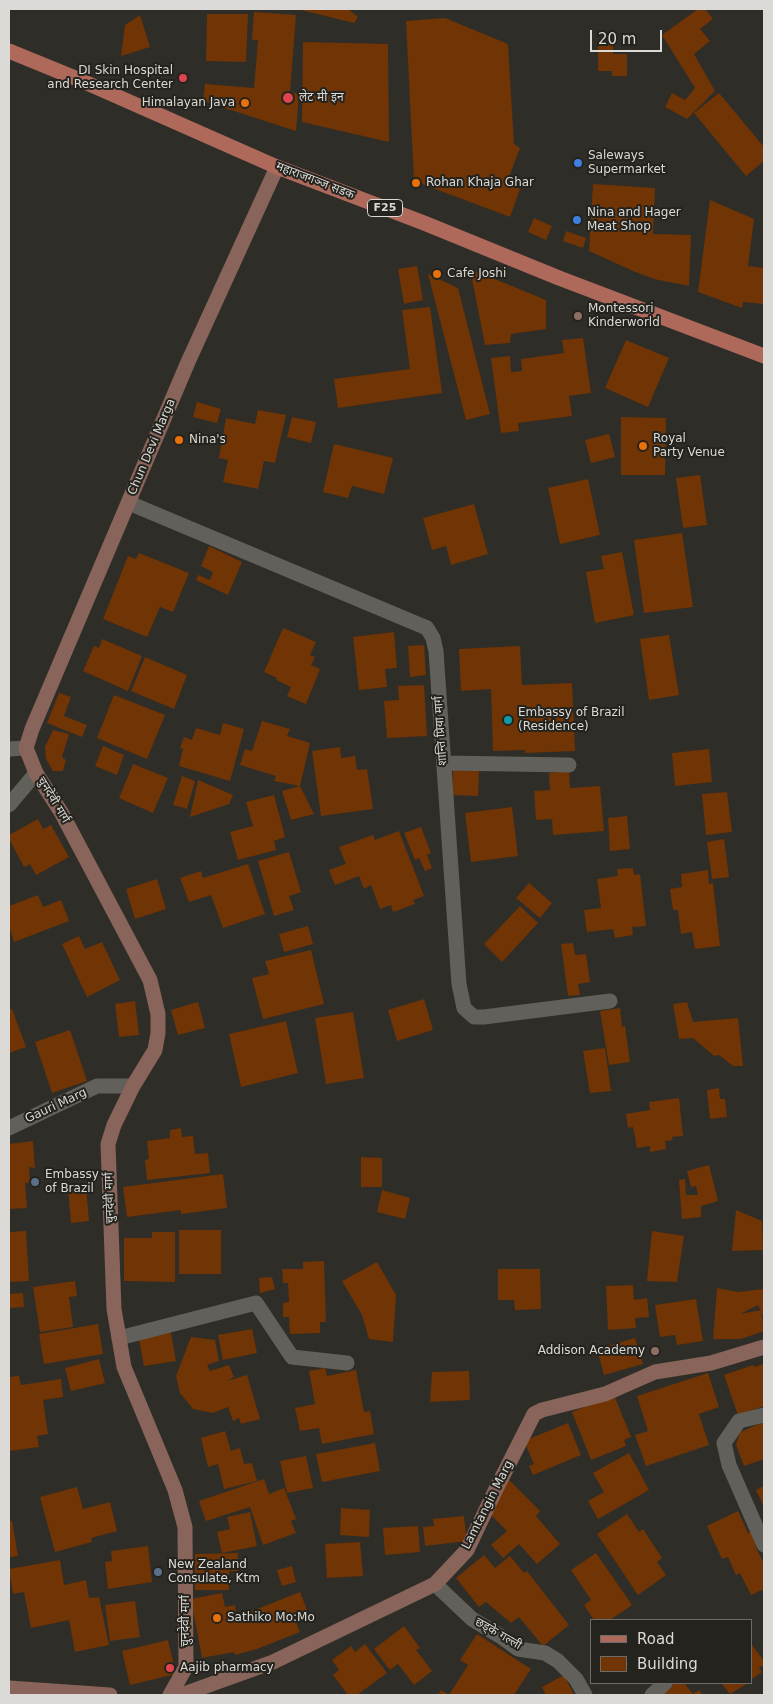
<!DOCTYPE html>
<html>
<head>
<meta charset="utf-8">
<style>
	body { margin:0 }
	#map { position:relative; width:773px; height:1704px; overflow:hidden; background:#2e2d27; font-family:"DejaVu Sans",sans-serif }
	canvas { display:block }
	.frame { position:absolute; inset:0; border:10px solid #dbdad6; pointer-events:none }
	.legend { position:absolute; left:590px; top:1619px; width:162px; height:65px; box-sizing:border-box; background:#24231e; border:1px solid #6d6c68; margin:0; padding:6px 9px; list-style:none; font-size:15px; color:#dbdad6 }
	.legend li { display:flex; align-items:center; gap:10px; height:25px }
	.legend b { width:25px; border:1px solid #6d6c68 }
	.scale { position:absolute; left:590px; top:30px; width:72px; height:22px; box-sizing:border-box; border:2px solid #dbdad6; border-top:0; padding-left:6px; font-size:15px; line-height:18px; white-space:nowrap; color:#dbdad6; -webkit-text-stroke:4px #24231e; paint-order:stroke }
</style>
</head>
<body>
<div id="map">
<canvas width="773" height="1704"></canvas>
<div class="frame"></div>
<ul class="legend">
<li><b style="height:6px;background:#af695b"></b>Road</li>
<li><b style="height:14px;background:#713404"></b>Building</li>
</ul>
<div class="scale">20 m</div>
</div>
<script>
const ctx = document.querySelector('canvas').getContext('2d');
ctx.lineJoin = 'round';
function fillPath(path, color) { ctx.fillStyle = color; ctx.fill(path, 'evenodd'); }
const toPath = rows => new Path2D(rows.map(r => 'M' + r).join(''));
function trace(path, color, width, dash) { ctx.strokeStyle = color; ctx.lineWidth = width; ctx.lineCap = dash ? 'butt' : 'round'; ctx.setLineDash(dash || []); ctx.stroke(path); }
function drawText(font, color, halo, rows, align = 'center') {
  ctx.font = font + ' "DejaVu Sans","Noto Sans Devanagari",sans-serif'; ctx.lineWidth = 4; ctx.setLineDash([]); ctx.textBaseline = 'middle'; ctx.strokeStyle = halo; ctx.fillStyle = color; for (const [text, x, y, turn = 0] of rows) {
    ctx.save(); ctx.translate(x, y); ctx.rotate((+turn || 0) * Math.PI / 180); ctx.textAlign = isNaN(turn) ? turn : align; if (halo) ctx.strokeText(text, 0, 0); ctx.fillText(text, 0, 0); ctx.restore();
  }
}
const building = toPath([
	[297,9,348,9,358,17,354,23],
	[698,9,705,9,713,19,700,29,710,41,694,54,715,91,687,119,665,107,672,93,685,100,695,88,662,35],
	[254,12,296,15,290,91,299,95,296,131,203,101,205,84,254,88,258,40,252,40],
	[207,14,248,14,246,62,206,61],
	[140,15,150,47,121,56,125,25],
	[445,18,508,44,514,144,520,148,507,182,520,189,510,217,414,181,406,21],
	[303,42,388,44,389,142,302,122],
	[598,42,613,43,613,54,627,54,627,76,612,76,612,71,598,71],
	[719,93,764,147,764,161,746,176,694,113],
	[593,184,655,188,653,234,691,235,689,286,654,279,633,271,589,251],
	[710,200,754,219,748,266,764,268,764,304,743,302,742,308,698,292],
	[534,218,552,226,546,240,528,232],
	[566,231,586,238,583,248,563,241],
	[417,266,423,300,404,304,398,269],
	[470,269,546,300,546,329,511,334,510,343,485,345],
	[428,274,458,288,490,414,466,420],
	[430,307,442,393,338,408,334,379,410,369,402,310],
	[583,338,591,393,569,396,572,416,518,423,519,431,501,433,491,358,510,356,511,372,522,371,521,359,564,353,562,340],
	[626,340,669,358,648,407,605,388],
	[197,402,221,409,217,423,193,417],
	[258,410,286,415,275,463,264,461,258,489,223,482,228,460,219,458,226,418,255,424],
	[292,417,316,422,311,443,287,437],
	[621,417,666,418,665,475,621,475],
	[609,434,615,457,591,463,585,440],
	[334,444,393,458,384,494,352,486,348,498,323,492],
	[700,475,707,525,683,528,676,478],
	[588,479,600,535,560,544,548,488],
	[474,504,488,554,451,565,446,546,432,550,423,518],
	[682,533,693,607,644,613,634,540],
	[209,546,242,562,228,595,196,580,198,575,210,580,213,572,201,566],
	[622,552,634,615,595,623,586,572,604,569,601,556],
	[139,553,189,573,173,612,160,607,147,637,103,619,128,556,136,559],
	[283,628,316,642,310,655,315,657,311,665,320,669,306,704,287,696,291,687,276,680,277,678,264,672],
	[394,632,397,668,385,669,387,687,359,690,353,637],
	[669,635,679,695,649,700,640,639],
	[102,639,142,656,128,691,83,671,94,646,99,648],
	[424,645,426,675,410,677,408,646],
	[520,646,522,685,572,683,575,751,525,753,525,750,493,751,491,689,461,691,459,649],
	[145,657,187,675,174,709,131,691],
	[424,685,427,736,387,738,384,701,399,700,398,686],
	[59,693,71,697,64,716,87,725,82,737,47,723],
	[114,695,165,715,147,759,97,738],
	[262,721,290,729,287,736,310,743,300,786,274,781,276,776,240,765,245,749,252,751],
	[223,723,244,729,230,781,179,766,183,749,180,748,184,737,192,740,196,728,220,735],
	[53,730,69,734,62,757,66,760,63,771,53,771,46,759,45,747],
	[103,746,124,755,117,775,95,766],
	[340,747,341,758,355,756,357,770,367,769,373,809,321,816,312,751],
	[709,749,712,782,675,786,672,753],
	[133,764,168,778,153,813,119,798],
	[453,770,479,771,478,796,452,795],
	[569,771,570,788,600,786,604,831,553,835,552,819,536,820,534,791,550,790,549,773],
	[182,776,195,781,187,809,173,805],
	[198,780,233,795,229,804,190,817],
	[300,786,314,814,291,820,282,791],
	[727,792,732,832,706,835,702,794],
	[274,795,285,837,274,841,276,850,238,860,230,832,253,826,246,802],
	[512,807,518,856,471,862,465,813],
	[627,816,630,849,610,851,608,818],
	[38,819,43,829,51,825,69,857,36,875,30,864,24,867,9,839,9,835],
	[421,827,431,853,427,855,432,868,425,871,419,858,415,860,404,833],
	[399,831,424,896,413,900,415,904,393,912,391,905,380,909,371,885,364,889,359,876,335,885,329,870,346,864,339,847,373,835,375,840],
	[724,839,729,877,712,879,707,842],
	[289,852,301,892,289,896,294,910,274,916,258,861],
	[248,864,265,914,223,928,211,895,189,902,180,878,201,871,203,878],
	[633,868,634,875,640,874,646,926,632,927,633,935,615,938,613,929,587,932,584,910,601,908,597,879,618,876,617,869],
	[708,870,709,884,713,883,720,946,695,949,692,932,681,934,678,910,673,910,670,889,682,887,681,874],
	[157,879,166,909,135,919,126,889],
	[529,883,552,903,540,918,516,898],
	[38,895,43,907,61,900,69,921,14,942,9,926,9,906],
	[520,906,538,923,502,962,484,944],
	[308,926,313,944,284,952,279,934],
	[79,936,85,949,102,942,120,980,87,997,62,944],
	[573,943,575,955,586,954,590,982,578,984,580,995,568,996,561,944],
	[311,950,324,1004,263,1019,252,978,269,974,265,961],
	[424,999,433,1030,397,1041,388,1010],
	[135,1001,139,1035,119,1037,115,1004],
	[198,1002,205,1028,178,1035,171,1010],
	[687,1002,693,1022,738,1018,743,1066,733,1066,719,1055,714,1056,693,1038,679,1039,673,1004],
	[620,1008,622,1027,625,1026,630,1062,609,1065,600,1011],
	[12,1009,26,1047,9,1053,9,1010],
	[353,1012,364,1078,326,1084,315,1018],
	[286,1021,298,1073,241,1087,229,1034],
	[70,1030,87,1081,52,1093,35,1042],
	[605,1048,611,1091,590,1093,583,1051],
	[719,1088,720,1099,725,1099,727,1117,710,1119,707,1090],
	[679,1098,683,1136,672,1137,673,1140,665,1141,666,1149,650,1152,650,1146,637,1148,633,1127,628,1128,626,1114,650,1110,649,1102],
	[181,1128,182,1137,193,1136,195,1154,208,1153,210,1173,147,1180,145,1160,149,1159,147,1141,170,1138,170,1130],
	[33,1141,35,1168,29,1167,30,1183,25,1183,27,1208,9,1209,9,1144],
	[361,1157,382,1158,382,1187,361,1187],
	[709,1165,718,1201,701,1206,701,1217,682,1219,679,1180,685,1179,686,1195,698,1195,696,1186,691,1187,687,1171],
	[223,1174,227,1208,181,1214,181,1210,127,1217,123,1187],
	[86,1187,89,1221,71,1223,68,1188],
	[382,1190,410,1198,405,1219,377,1212],
	[736,1210,762,1221,763,1250,732,1251],
	[179,1230,221,1230,221,1274,179,1274],
	[26,1231,29,1281,9,1282,9,1232],
	[652,1231,684,1236,677,1282,647,1281],
	[152,1232,175,1232,175,1282,124,1281,124,1238,152,1238],
	[324,1261,326,1322,320,1322,320,1333,290,1334,289,1317,283,1317,283,1303,289,1302,288,1283,283,1283,282,1269,303,1269,303,1262],
	[377,1262,396,1295,393,1342,369,1339,362,1315,342,1281],
	[498,1269,540,1269,541,1309,515,1310,514,1300,498,1300],
	[272,1277,275,1289,260,1293,259,1278],
	[75,1281,77,1296,69,1297,73,1327,40,1332,33,1287],
	[633,1285,634,1300,647,1298,649,1317,635,1318,636,1328,608,1330,606,1286],
	[717,1288,738,1292,764,1289,764,1318,758,1305,740,1314,761,1310,764,1331,741,1339,713,1339],
	[23,1293,24,1307,9,1308,9,1294],
	[696,1299,703,1341,677,1345,675,1335,660,1337,655,1305],
	[98,1324,103,1354,44,1364,39,1334],
	[170,1328,176,1361,144,1366,138,1334],
	[252,1329,257,1353,223,1360,218,1335],
	[191,1337,215,1340,219,1361,207,1365,210,1371,229,1365,234,1377,227,1381,247,1375,260,1419,241,1424,239,1418,233,1421,228,1407,213,1413,193,1409,180,1393,176,1376],
	[635,1338,643,1364,604,1375,597,1349],
	[99,1359,105,1383,71,1391,65,1368],
	[764,1364,764,1406,738,1415,724,1375,753,1365,754,1367],
	[325,1368,327,1376,356,1370,364,1412,370,1411,374,1434,322,1444,319,1428,300,1431,295,1408,315,1404,309,1371],
	[469,1371,470,1400,430,1402,432,1372],
	[708,1373,719,1407,699,1414,709,1445,646,1466,635,1435,648,1431,637,1396],
	[19,1376,21,1385,61,1379,63,1397,43,1400,48,1434,37,1436,39,1447,9,1451,9,1377],
	[614,1395,631,1437,624,1440,626,1446,591,1460,572,1412],
	[764,1422,764,1459,744,1466,736,1445,740,1432],
	[568,1423,581,1455,533,1475,529,1466,534,1464,524,1441],
	[225,1431,231,1451,240,1448,244,1464,252,1463,257,1481,224,1489,218,1464,208,1467,201,1438],
	[375,1443,380,1471,322,1482,316,1454],
	[629,1453,649,1490,598,1519,588,1501,604,1492,593,1473],
	[306,1456,313,1488,287,1493,280,1461],
	[264,1479,269,1494,284,1488,296,1519,291,1521,296,1533,263,1545,250,1507,206,1521,199,1501],
	[508,1479,540,1511,536,1516,560,1544,537,1564,519,1544,503,1558,491,1545,507,1531,491,1515],
	[764,1486,764,1507,756,1490],
	[77,1487,83,1509,110,1502,117,1531,91,1538,92,1542,55,1552,40,1497],
	[341,1508,370,1510,369,1537,340,1535],
	[738,1511,748,1533,753,1531,758,1543,755,1545,764,1564,764,1589,751,1595,740,1573,736,1575,728,1557,722,1559,707,1526],
	[250,1512,257,1546,222,1553,217,1532,230,1529,227,1517],
	[627,1514,639,1532,643,1529,662,1558,657,1562,666,1575,638,1595,597,1534],
	[464,1516,467,1541,425,1546,423,1527,434,1526,433,1519],
	[9,1521,12,1521,18,1556,9,1557],
	[418,1526,420,1552,385,1555,383,1528],
	[360,1542,363,1576,327,1578,325,1544],
	[148,1546,152,1582,108,1589,105,1562,112,1561,111,1551],
	[238,1553,238,1571,229,1571,229,1590,195,1590,195,1554],
	[596,1553,632,1605,610,1620,594,1620,584,1605,591,1600,571,1570],
	[484,1555,495,1568,510,1556,524,1573,527,1571,569,1625,543,1646,519,1617,511,1623,486,1602,479,1607,456,1578],
	[60,1560,64,1585,86,1580,89,1598,99,1597,109,1645,75,1652,69,1620,31,1628,24,1592,13,1594,9,1569],
	[292,1566,296,1582,282,1586,277,1570],
	[300,1592,309,1615,295,1620,300,1632,257,1649,235,1655,234,1652,202,1658,191,1599,222,1593,225,1607,235,1605,237,1617],
	[135,1601,140,1637,110,1641,105,1605],
	[404,1626,420,1648,416,1650,432,1671,414,1685,398,1664,390,1670,374,1649],
	[477,1634,531,1669,514,1695,438,1695,441,1690,449,1695,468,1665,460,1660],
	[168,1640,176,1674,130,1685,122,1651],
	[365,1644,387,1673,357,1695,348,1695,333,1675,339,1670,332,1660,351,1646,355,1652],
	[752,1645,764,1661,764,1665,759,1668,762,1672,752,1679],
	[564,1675,574,1695,546,1695,542,1687],
	[673,1683,684,1683,693,1694,699,1690,703,1695,659,1695],
	[721,1683,748,1683,730,1694]
]);
const street = toPath([
	[129,503,427,628,433,638,436,651,459,984,464,1008,474,1017,484,1017,610,1001],
	[9,749,26,748],
	[444,763,569,765],
	[9,805,36,773],
	[9,1128,97,1086,133,1086],
	[119,1338,256,1303,292,1357,347,1363],
	[764,1415,739,1421,724,1443,729,1465,764,1545],
	[435,1584,472,1619,500,1636,518,1649,545,1653,558,1661,576,1679,585,1695],
	[652,1695,665,1683]
]);
const secondary = toPath([
	[9,1688,110,1695],
	[170,1695,186,1667,185,1527,175,1490,124,1367,114,1309,108,1144,114,1125,133,1086,155,1050,158,1033,158,1014,150,980,61,812,36,773,26,748,32,729,188,362,277,167],
	[181,1695,273,1662,435,1584,467,1550,496,1489,534,1414,542,1410,605,1394,655,1372,711,1363,764,1347]
]);
const primary = toPath([
	[9,51,80,80,277,167,424,223,559,278,764,356]
]);
const markers = [
	[183,78,5,"#e0444e"],
	[288,98,6,"#e0444e"],
	[245,103,5,"#e8710a"],
	[578,163,5,"#3f7fe0"],
	[416,183,5,"#e8710a"],
	[577,220,5,"#3f7fe0"],
	[437,274,5,"#e8710a"],
	[578,316,5,"#8d6e63"],
	[179,440,5,"#e8710a"],
	[643,446,5,"#e8710a"],
	[508,720,5,"#0f9aa8"],
	[35,1182,5,"#5c6f8a"],
	[655,1351,5,"#8d6e63"],
	[158,1572,5,"#5c6f8a"],
	[217,1618,5,"#e8710a"],
	[170,1668,5,"#e0444e"]
];
const shields = [
	[385,208,35]
];
const shieldNames = [
	["F25",385,208]
];
const poiNames = [
	["DI Skin Hospital",173,71,"right"],
	["and Research Center",173,85,"right"],
	["लेट मी इन",299,98],
	["Himalayan Java",235,103,"right"],
	["Saleways",588,156],
	["Supermarket",588,170],
	["Rohan Khaja Ghar",426,183],
	["Nina and Hager",587,213],
	["Meat Shop",587,227],
	["Cafe Joshi",447,274],
	["Montessori",588,309],
	["Kinderworld",588,323],
	["Royal",653,439],
	["Party Venue",653,453],
	["Nina's",189,440],
	["Embassy of Brazil",518,713],
	["(Residence)",518,727],
	["Embassy",45,1175],
	["of Brazil",45,1189],
	["Addison Academy",645,1351,"right"],
	["New Zealand",168,1565],
	["Consulate, Ktm",168,1579],
	["Sathiko Mo:Mo",227,1618],
	["Aajib pharmacy",180,1668]
];
const streetNames = [
	["महाराजगञ्ज सडक",315,181,21],
	["Chun Devi Marga",152,447,-67],
	["शान्ति प्रिया मार्ग",441,731,-94],
	["चुनदेवी मार्ग",53,800,59],
	["Gauri Marg",56,1106,-25],
	["चुनदेवी मार्ग",110,1198,-92],
	["Lamtangin Marg",488,1505,-63],
	["चुनदेवी मार्ग",186,1621,-90],
	["छड्के गल्ली",498,1634,30]
];
fillPath(building, '#713404');
trace(street, '#61605a', 15);
trace(secondary, '#88645a', 15);
trace(primary, '#af695b', 15);
for (const [x, y, r, color] of markers) { const dot = new Path2D(); dot.arc(x, y, r, 0, 2 * Math.PI); ctx.fillStyle = color; ctx.fill(dot); trace(dot, '#24231e', 2); }
for (const [x, y, w] of shields) { const box = new Path2D(); box.roundRect(x - w / 2, y - 8.5, w, 17, 4); ctx.fillStyle = '#24231e'; ctx.fill(box); trace(box, '#dbdad6', 1); }
drawText('bold 11px', '#dbdad6', null, shieldNames);
drawText('12px', '#dbdad6', '#24231e', poiNames, 'left');
drawText('12px', '#dbdad6', '#24231e', streetNames);
</script>
</body>
</html>
